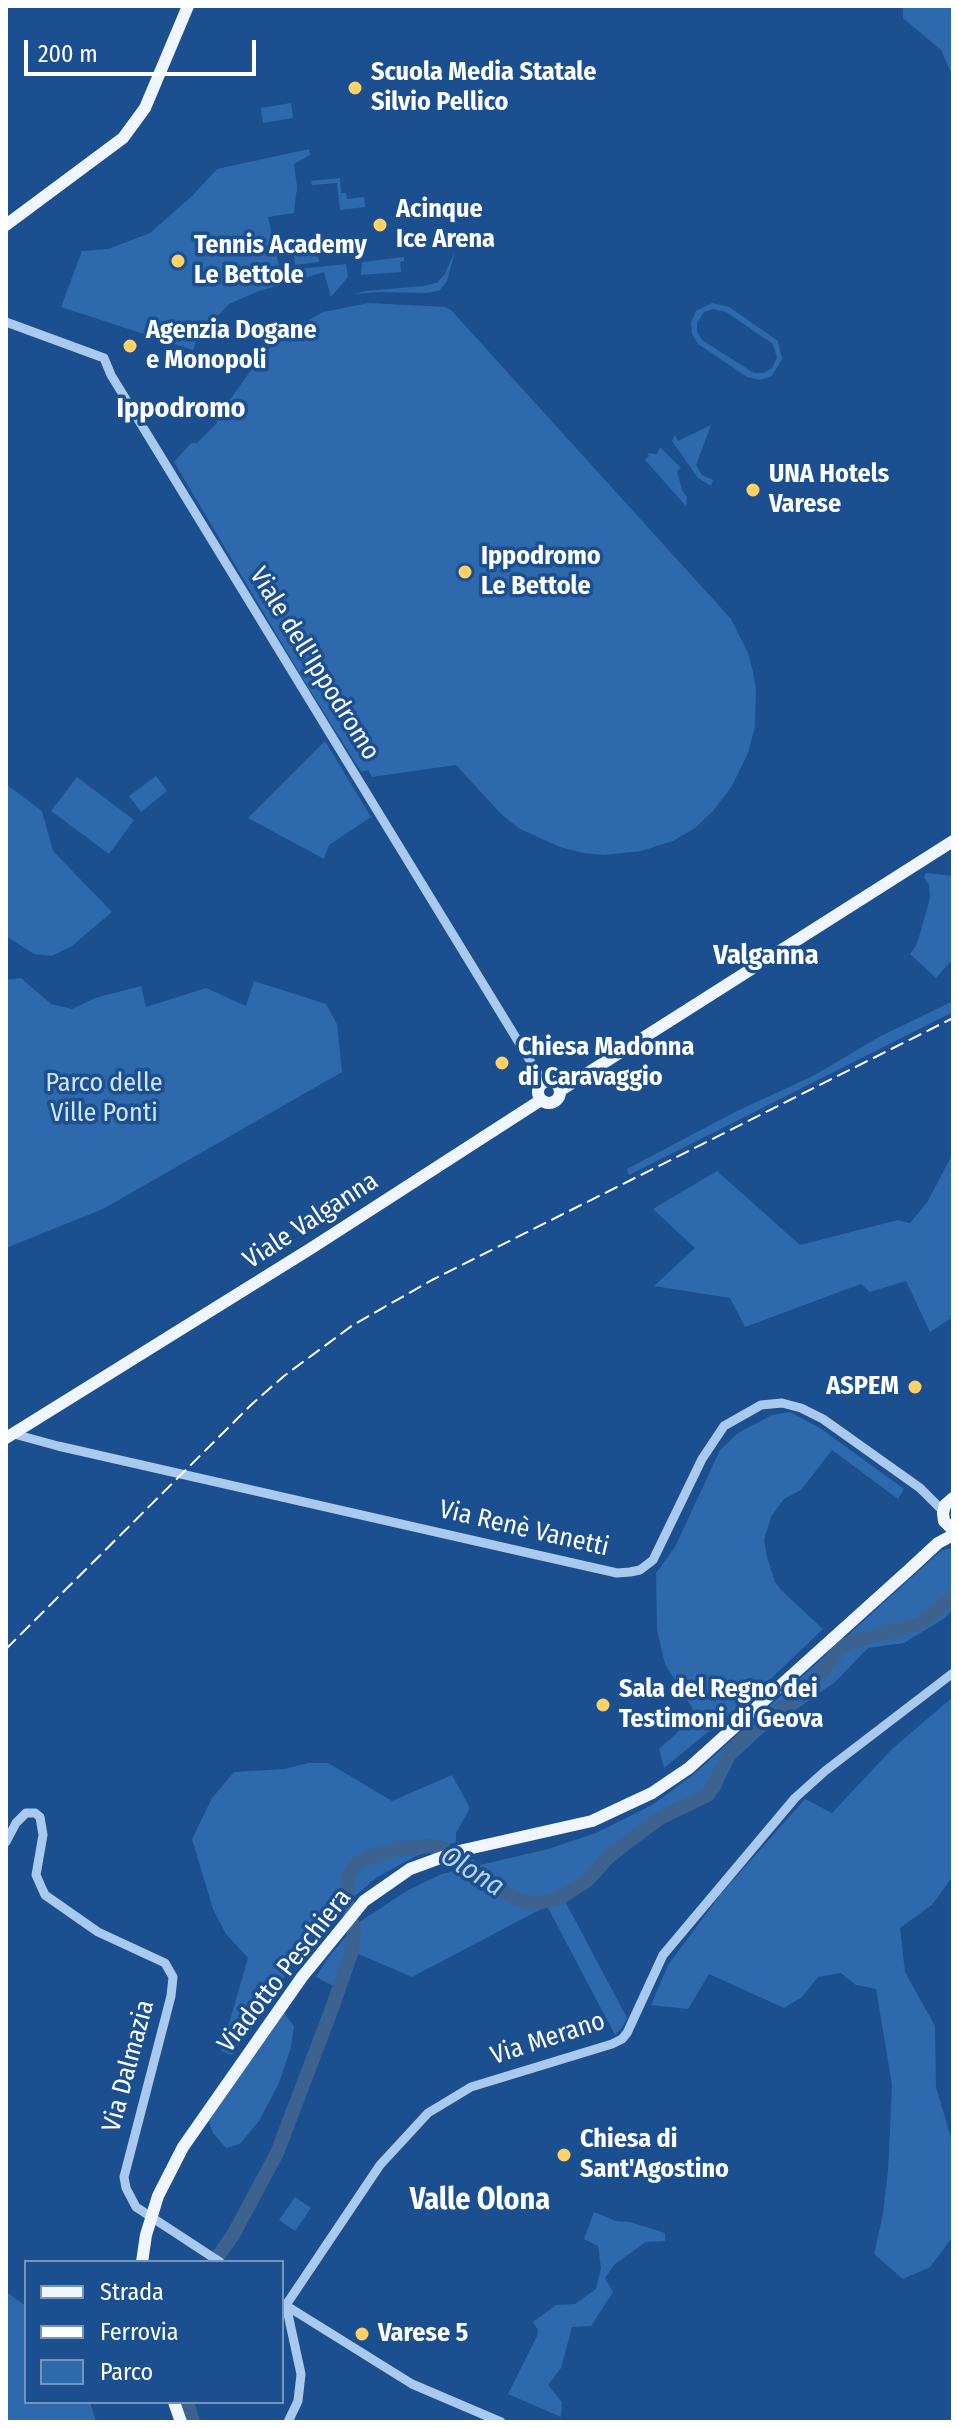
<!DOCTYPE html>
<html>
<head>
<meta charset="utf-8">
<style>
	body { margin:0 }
	#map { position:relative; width:959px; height:2428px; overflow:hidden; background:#1b4f8f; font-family:"Fira Sans Condensed",sans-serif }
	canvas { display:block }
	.frame { position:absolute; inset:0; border:8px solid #fff; pointer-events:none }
	.legend { position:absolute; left:24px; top:2260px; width:260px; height:144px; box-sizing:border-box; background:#1b4f8f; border:2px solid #7695bc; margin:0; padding:10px 14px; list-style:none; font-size:24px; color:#fff }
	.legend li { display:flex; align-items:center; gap:16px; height:40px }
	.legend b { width:40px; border:2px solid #7695bc }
	.scale { position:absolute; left:24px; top:40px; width:232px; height:36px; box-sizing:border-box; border:4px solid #fff; border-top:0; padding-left:10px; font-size:24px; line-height:28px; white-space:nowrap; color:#fff; -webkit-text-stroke:6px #1b4f8f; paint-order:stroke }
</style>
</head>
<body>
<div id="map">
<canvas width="959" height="2428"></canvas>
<div class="frame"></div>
<ul class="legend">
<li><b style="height:10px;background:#f0f6ff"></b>Strada</li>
<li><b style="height:10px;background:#fff"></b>Ferrovia</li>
<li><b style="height:22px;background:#2e69ad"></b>Parco</li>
</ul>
<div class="scale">200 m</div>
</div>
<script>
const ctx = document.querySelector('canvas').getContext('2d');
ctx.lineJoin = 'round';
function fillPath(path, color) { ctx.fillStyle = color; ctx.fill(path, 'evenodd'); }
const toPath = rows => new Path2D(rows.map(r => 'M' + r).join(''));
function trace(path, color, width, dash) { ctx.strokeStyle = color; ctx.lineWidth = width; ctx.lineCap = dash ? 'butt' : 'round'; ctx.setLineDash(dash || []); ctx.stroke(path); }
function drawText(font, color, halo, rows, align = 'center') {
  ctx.font = font + ' "Fira Sans Condensed",sans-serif'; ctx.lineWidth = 7; ctx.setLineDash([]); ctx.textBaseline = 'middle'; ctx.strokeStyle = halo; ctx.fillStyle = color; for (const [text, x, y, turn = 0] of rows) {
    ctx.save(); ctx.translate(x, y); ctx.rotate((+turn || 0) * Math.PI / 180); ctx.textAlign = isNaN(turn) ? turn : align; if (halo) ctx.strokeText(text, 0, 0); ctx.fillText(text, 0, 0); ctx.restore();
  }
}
const green = toPath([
	[903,6,953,6,953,77,941,50,903,18],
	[291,103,293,118,263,123,261,108],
	[309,149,310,155,294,164,297,187,294,213,268,217,280,271,346,264,348,277,331,297,324,272,256,292,229,304,197,338,193,350,61,307,82,251,108,249,150,233,192,196,217,169],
	[340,178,341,193,346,193,347,199,364,197,365,207,340,210,337,183,312,185,311,181],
	[317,241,319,262,295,265,293,243],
	[455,251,447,281,439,291,426,293,380,292,354,294,366,291,423,286,437,283,445,274],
	[404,257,404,261,400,262,401,272,361,275,362,262],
	[369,303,445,307,451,310,731,619,748,653,753,672,756,688,755,727,748,753,732,786,713,811,695,828,673,841,641,851,604,855,583,853,560,847,520,829,502,815,456,765,372,777,368,770,362,772,358,767,300,674,174,462,191,443,197,443,217,423,216,419,262,355,280,336,323,312],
	[712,303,729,307,778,341,782,359,772,376,760,380,747,377,698,344,692,334,691,322,696,311],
	[713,309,726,312,773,344,777,358,772,368,764,373,754,373,702,340,697,332,697,323,704,312],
	[711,425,696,465,702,475,713,480,711,486,698,478,672,441,675,435,678,441],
	[660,447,681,468,677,471,682,490,687,497,686,506,645,460,649,456,647,453,657,454],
	[325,741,371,817,329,845,324,859,248,818],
	[156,776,167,791,141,812,129,796],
	[77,777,134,820,109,854,51,811],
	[6,784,42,811,53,851,112,912,72,946,52,956,34,954,6,936],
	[926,873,953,876,953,959,936,978,910,954,917,944,930,898,929,885,924,877],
	[21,978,51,1004,72,1009,95,998,141,986,146,1007,206,988,246,1006,254,981,326,1004,337,1024,342,1072,103,1209,6,1248,6,980],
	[953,1001,953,1012,629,1175,627,1169,735,1112,815,1075,879,1037],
	[953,1153,953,1317,930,1332,906,1281,870,1292,861,1284,745,1327,730,1298,654,1286,695,1248,653,1209,717,1171,800,1245,898,1220,910,1223,928,1201],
	[790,1412,820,1428,904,1489,898,1499,832,1450,801,1490,784,1499,771,1517,764,1540,767,1557,775,1582,782,1591,823,1629,758,1691,664,1768,659,1749,676,1734,693,1709,665,1664,657,1630,656,1573,675,1547,720,1450,738,1433,772,1415],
	[953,1548,953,1609,945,1618,904,1643,868,1648,835,1682,764,1732,733,1761,719,1792,666,1820,565,1901,627,2018,622,2028,615,2035,547,1906,412,1977,356,1953,339,1989,316,1977,330,1955,358,1923,408,1890,442,1874,548,1849,596,1833,652,1805,693,1775,942,1550],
	[953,1697,953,1876,932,1905,900,1928,905,1972,935,2026,936,2087,953,2144,953,2230,952,2238,930,2267,903,2279,874,2254,883,2214,888,2171,892,2085,876,1989,856,1985,841,1973,818,1977,802,1997,784,2008,709,1974,688,2009,651,2005,668,1965,720,1895,805,1799,832,1813,892,1749],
	[308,1763,328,1763,392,1801,452,1775,470,1808,456,1833,456,1842,416,1856,376,1878,331,1916,312,1936,232,2055,221,2051,248,1958,226,1934,213,1909,192,1839,212,1798,234,1772,284,1769],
	[284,2013,294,2026,291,2047,279,2083,259,2121,240,2144,226,2148,213,2133,208,2119],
	[295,2197,311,2208,295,2231,279,2220],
	[594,2212,616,2221,630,2222,665,2233,665,2241,646,2242,615,2264,605,2278,613,2292,591,2326,572,2327,561,2368,548,2385,562,2402,561,2417,508,2394,537,2336,538,2330,533,2322,556,2305,575,2304,596,2289,601,2268,598,2246,584,2239],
	[6,2292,26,2306,26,2402,90,2402,96,2422,6,2422]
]);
const river = toPath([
	[214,2262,233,2235,277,2153,331,2011,351,1954,354,1931,347,1900,348,1877,355,1865,368,1858,399,1849,430,1846,441,1848,462,1860,515,1899,536,1903,558,1899,588,1880,611,1854,660,1818,708,1795,733,1748,760,1724,808,1691,840,1648,853,1641,920,1624,953,1596],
	[187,2402,193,2422]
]);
const minor = toPath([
	[6,322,104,358,111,375,543,1082],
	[14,1434,58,1446,524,1552,617,1573,630,1572,640,1570,653,1560,702,1459,724,1426,761,1405,782,1403,801,1408,823,1419,920,1488,943,1511],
	[6,1842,16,1823,26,1813,35,1813,40,1817,43,1835,36,1875,45,1895,98,1932,165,1963,173,1977,171,1996,124,2177,126,2188,136,2207,220,2262],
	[282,2303,412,2384,501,2422],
	[286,2305,380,2165,428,2113,471,2087,612,2044,622,2039,627,2033,663,1955,795,1798,825,1771,953,1673],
	[286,2305,301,2374,298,2401,288,2422]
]);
const major = toPath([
	[6,225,123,138,145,108,188,6],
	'538 1092a11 11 0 1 1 22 0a11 11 0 1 1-22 0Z',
	[561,1090,953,841],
	[6,1438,310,1249,541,1100],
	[953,1498,945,1505,943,1513,944,1521,953,1530],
	[911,1568,938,1543,953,1535],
	[174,2402,181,2422]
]);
const rail = toPath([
	[6,1649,251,1405,284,1376,353,1325,432,1280,953,1018]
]);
const majorBridge = toPath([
	[142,2262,146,2235,158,2196,183,2147,302,1977,364,1901,410,1869,459,1851,592,1821,652,1793,689,1768,911,1568]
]);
const markers = [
	[355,88,8,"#ffd166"],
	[380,225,8,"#ffd166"],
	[178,261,8,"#ffd166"],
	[130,346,8,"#ffd166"],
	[753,490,8,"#ffd166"],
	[465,572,8,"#ffd166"],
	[502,1063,8,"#ffd166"],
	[915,1387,8,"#ffd166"],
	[603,1705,8,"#ffd166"],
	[564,2155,8,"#ffd166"],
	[362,2334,8,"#ffd166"]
];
const poiNames = [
	["Scuola Media Statale",371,73],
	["Silvio Pellico",371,103],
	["Acinque",396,210],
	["Ice Arena",396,240],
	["Tennis Academy",194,246],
	["Le Bettole",194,276],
	["Agenzia Dogane",146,331],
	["e Monopoli",146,361],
	["UNA Hotels",769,475],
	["Varese",769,505],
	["Ippodromo",481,557],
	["Le Bettole",481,587],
	["Chiesa Madonna",518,1048],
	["di Caravaggio",518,1078],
	["ASPEM",899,1387,"right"],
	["Sala del Regno dei",619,1690],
	["Testimoni di Geova",619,1720],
	["Chiesa di",580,2140],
	["Sant'Agostino",580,2170],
	["Varese 5",378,2334]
];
const streetNames = [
	["Viale dell'Ippodromo",314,664,58],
	["Viale Valganna",311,1221,-33],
	["Via Renè Vanetti",524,1529,13],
	["Viadotto Peschiera",285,1971,-52],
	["Via Merano",548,2039,-18],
	["Via Dalmazia",129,2066,-75]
];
const parkNames = [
	["Parco delle",104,1084],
	["Ville Ponti",104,1114]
];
const neighbourhoodNames = [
	["Ippodromo",181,409],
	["Valganna",766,956]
];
const waterNames = [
	["Olona",472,1872,32]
];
const quarterNames = [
	["Valle Olona",480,2201]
];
fillPath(green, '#2e69ad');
trace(river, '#3c6290', 14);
trace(minor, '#a9c9ee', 9);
trace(major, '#f0f6ff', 12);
trace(rail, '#fff', 2, [14, 6]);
trace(majorBridge, '#f0f6ff', 12);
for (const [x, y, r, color] of markers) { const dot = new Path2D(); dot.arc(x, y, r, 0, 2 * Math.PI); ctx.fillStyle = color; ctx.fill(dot); trace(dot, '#1b4f8f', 3); }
drawText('bold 26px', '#fff', '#1b4f8f', poiNames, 'left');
drawText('26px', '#fff', '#1b4f8f', streetNames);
drawText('26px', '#cfe3fa', '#1b4f8f', parkNames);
drawText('bold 28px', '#fff', '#1b4f8f', neighbourhoodNames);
drawText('italic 28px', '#b5d3f5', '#1b4f8f', waterNames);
drawText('bold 30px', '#fff', '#1b4f8f', quarterNames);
</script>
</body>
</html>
